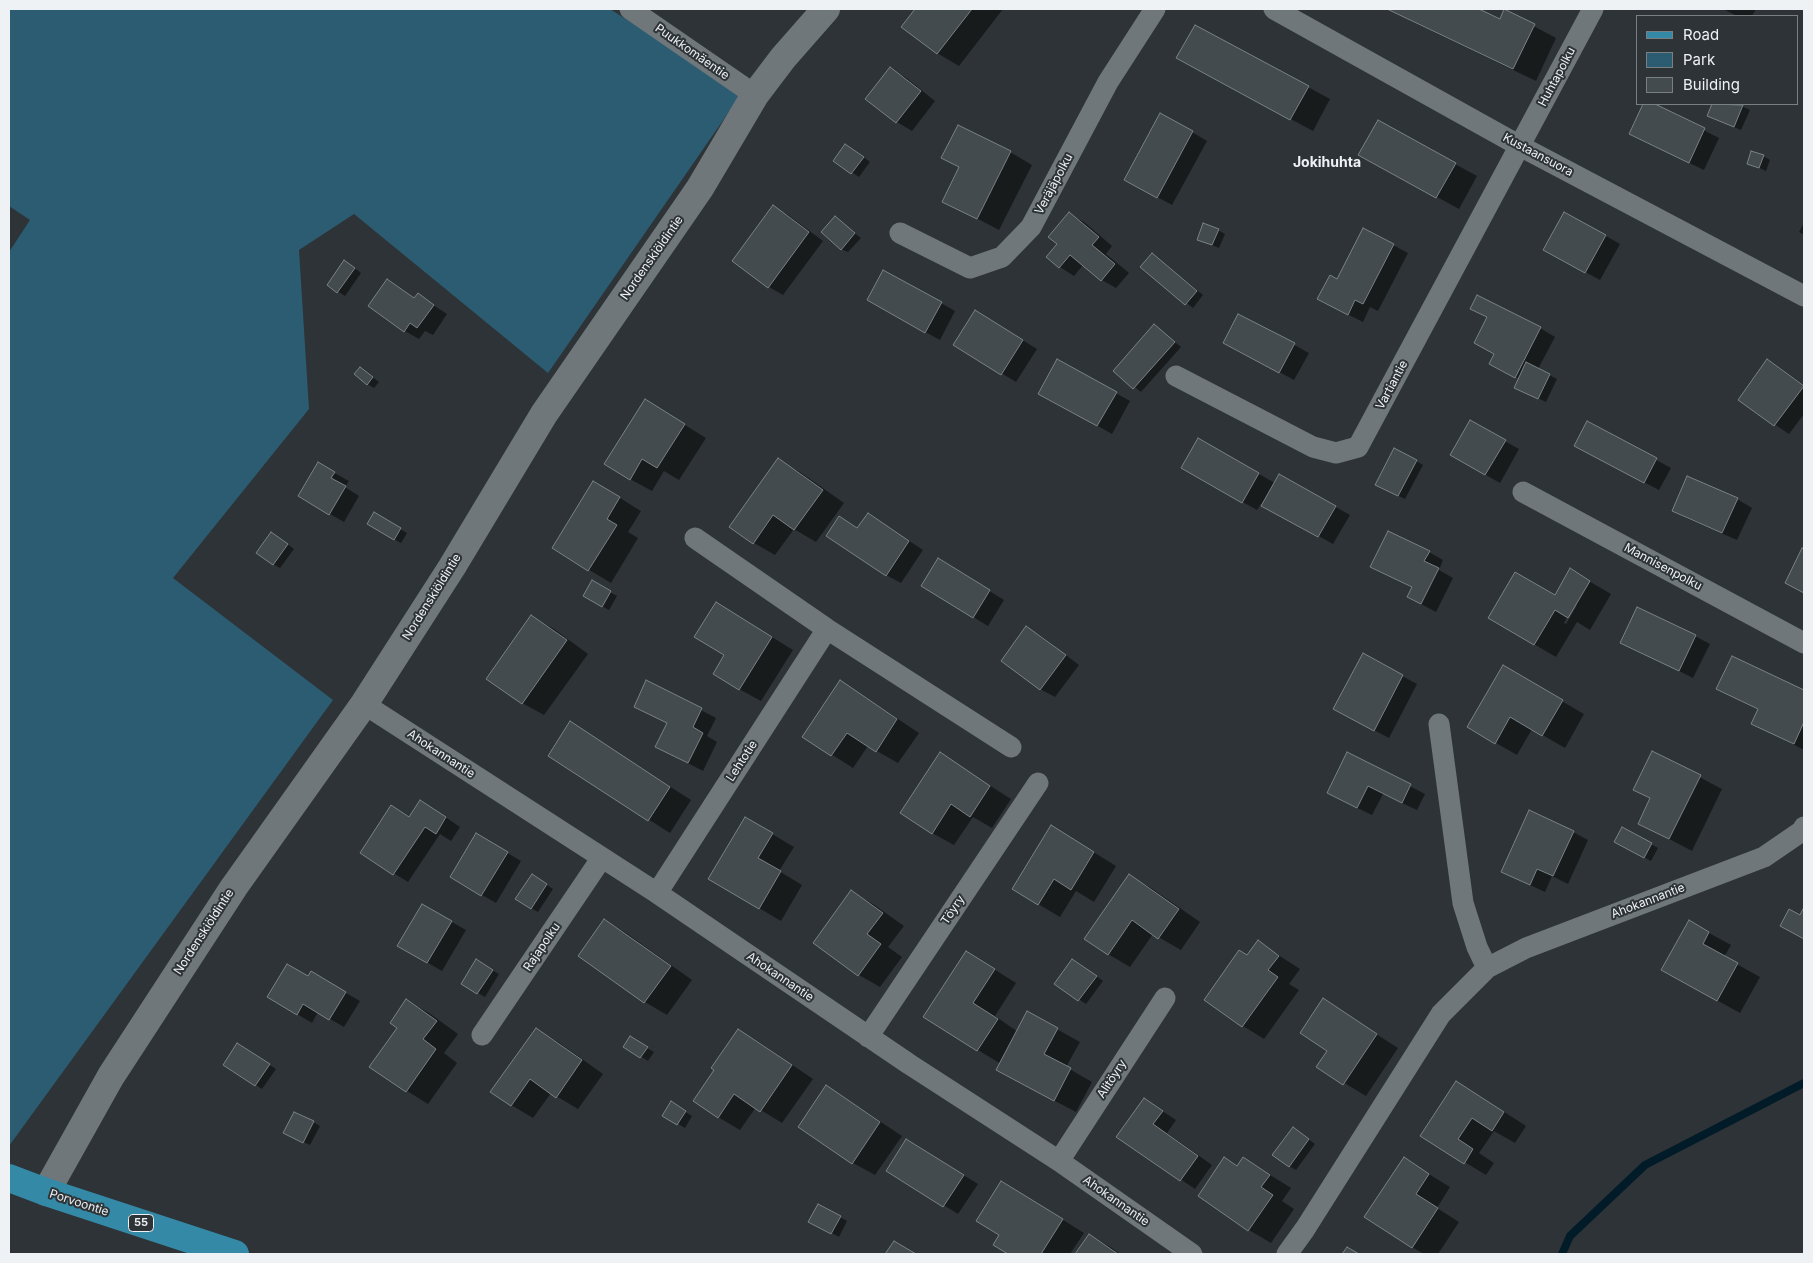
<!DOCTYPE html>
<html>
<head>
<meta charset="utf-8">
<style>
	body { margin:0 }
	#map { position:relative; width:1813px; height:1263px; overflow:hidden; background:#2d3336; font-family:Inter,sans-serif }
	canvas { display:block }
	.frame { position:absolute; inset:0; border:10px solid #eef2f4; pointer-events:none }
	.legend { position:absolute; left:1636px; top:15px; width:162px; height:90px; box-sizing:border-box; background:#2d3336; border:1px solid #7a7f82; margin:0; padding:6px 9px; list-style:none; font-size:15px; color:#eef2f4 }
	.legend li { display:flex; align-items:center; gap:10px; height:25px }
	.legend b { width:25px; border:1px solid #7a7f82 }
</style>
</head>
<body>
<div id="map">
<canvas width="1813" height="1263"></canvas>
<div class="frame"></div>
<ul class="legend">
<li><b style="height:6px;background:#3489a7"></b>Road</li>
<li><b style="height:14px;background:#2c5c72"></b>Park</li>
<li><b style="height:14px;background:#444b4e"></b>Building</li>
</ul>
</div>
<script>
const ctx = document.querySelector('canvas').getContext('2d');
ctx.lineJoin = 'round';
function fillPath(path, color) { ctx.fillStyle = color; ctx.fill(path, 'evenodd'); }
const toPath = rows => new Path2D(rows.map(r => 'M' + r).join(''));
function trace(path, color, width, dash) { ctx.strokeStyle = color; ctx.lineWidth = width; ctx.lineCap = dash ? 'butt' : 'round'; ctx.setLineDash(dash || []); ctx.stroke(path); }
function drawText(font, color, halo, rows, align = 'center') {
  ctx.font = font + ' Inter,sans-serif'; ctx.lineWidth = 4; ctx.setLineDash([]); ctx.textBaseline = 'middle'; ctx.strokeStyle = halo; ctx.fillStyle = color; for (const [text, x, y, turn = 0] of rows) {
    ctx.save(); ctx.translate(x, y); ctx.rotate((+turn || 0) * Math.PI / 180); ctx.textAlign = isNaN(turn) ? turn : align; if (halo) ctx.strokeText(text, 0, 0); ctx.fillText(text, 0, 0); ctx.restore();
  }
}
const green = toPath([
	[9,9,610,9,742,93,548,373,354,214,299,250,309,409,173,578,333,700,9,1146,9,252,30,220,9,206]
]);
const shadow = toPath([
	[917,9,1003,9,959,66,937,53,903,27],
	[1390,9,1476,9,1500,21,1505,11,1556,38,1536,81,1411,21],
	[1723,9,1756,9,1752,16,1737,16],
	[890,69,905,77,935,101,912,131,897,122,867,99],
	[1200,70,1308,87,1330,99,1313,131],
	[1645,104,1652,104,1719,138,1704,170,1630,134],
	[1714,104,1737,104,1750,110,1741,130,1709,116],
	[1192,132,1207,141,1172,205,1140,188],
	[853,149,870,162,859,177,835,161],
	[1010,152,1032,165,999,230,944,201,961,168,943,158],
	[1763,156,1770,160,1766,171,1749,163],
	[1455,164,1477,176,1459,209,1382,167],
	[773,207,788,215,823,241,783,295,769,287],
	[1565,213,1620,244,1600,280,1545,250],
	[1069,214,1084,222,1112,246,1106,254,1129,273,1116,288,1102,280,1083,265,1074,276,1060,267,1048,257,1058,244],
	[835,218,861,238,848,252,841,249],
	[1804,223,1804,235,1799,232],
	[1218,230,1225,234,1219,248,1198,239],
	[1393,245,1408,253,1378,311,1370,307,1363,322,1333,307,1338,280],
	[1152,254,1203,295,1193,308,1142,267],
	[352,266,361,273,345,296,328,285],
	[884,271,955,311,940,340,868,300],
	[388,281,416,299,418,295,447,314,433,335,425,331,419,339,405,331],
	[1239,315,1309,353,1294,380,1239,350],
	[1488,318,1540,328,1555,337,1538,369,1557,379,1546,402,1523,391,1520,379,1505,372,1495,354],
	[990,320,1037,349,1016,382,955,345],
	[1155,326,1181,347,1141,392,1115,371],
	[1768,360,1804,385,1804,414,1789,434,1739,400],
	[1058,361,1130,401,1112,434,1040,393],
	[360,368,379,382,374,388,367,384],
	[667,414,706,438,679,480,664,471,652,491,630,479],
	[1470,422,1519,449,1500,483,1451,455],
	[1587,422,1671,468,1659,490,1590,454],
	[1198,440,1275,483,1279,475,1350,515,1333,544,1261,504,1257,510,1182,468],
	[778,460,800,472,844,503,816,542,794,529,775,555,754,543],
	[1416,461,1423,465,1405,499,1383,488],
	[318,464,349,481,345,487,359,496,344,522,299,496],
	[615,495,641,511,628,532,638,538,611,583,553,548],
	[1737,499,1752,508,1737,540,1688,519,1673,511],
	[374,514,407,533,401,543,368,524],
	[882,523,923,550,901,583,886,575,858,529],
	[279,538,294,549,280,568,273,564],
	[1429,552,1443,560,1439,570,1453,578,1436,612,1408,597,1413,588,1372,567],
	[952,568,1004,600,988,626,922,586],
	[1570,570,1611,594,1590,630,1577,622,1556,657,1489,618,1555,596],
	[1574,605,1577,605,1566,624,1564,623],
	[592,582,617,596,609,610,584,596],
	[738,616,793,650,761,701,739,689,726,655],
	[532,617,554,629,588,654,544,715,522,703],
	[1027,628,1041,636,1079,665,1055,697,1040,689],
	[1695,636,1710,644,1693,678,1621,642],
	[1363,655,1417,684,1389,738,1349,717],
	[1732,658,1804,691,1804,750,1753,723,1759,710,1718,689],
	[1503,667,1584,714,1565,748,1532,729,1517,755,1468,727],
	[647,682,716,718,707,736,717,742,703,771,657,747,668,724],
	[840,682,862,695,919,733,898,763,868,746,853,768,804,737],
	[570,723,691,800,670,833,549,756],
	[1652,752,1722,789,1692,851,1639,823,1651,799,1634,789],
	[940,754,1011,799,992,828,973,817,954,845,932,833],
	[1348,754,1425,794,1417,810,1383,794,1372,815,1343,801],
	[392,806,410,818,435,810,460,827,451,841,440,834,408,882,361,853],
	[745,818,794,847,779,871,802,885,781,921,710,879],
	[1622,828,1658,848,1651,861,1615,841],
	[1573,832,1588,840,1568,884,1552,876,1545,892,1502,872],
	[477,835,521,861,496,903,482,895],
	[1074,840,1116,866,1094,902,1076,891,1060,917,1038,904],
	[1130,876,1151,888,1200,922,1181,950,1153,934,1130,967,1108,954],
	[539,880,553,889,538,912,531,908],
	[851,892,873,904,904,926,888,947,902,957,880,987,859,975],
	[422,905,466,930,442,971,399,946],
	[604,920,626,933,692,980,667,1015,645,1002,580,956],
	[1689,922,1731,945,1724,957,1760,977,1740,1013,1684,982],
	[1258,942,1300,969,1289,984,1299,990,1264,1039,1243,1026,1205,999,1248,956],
	[967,952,1016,983,995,1016,1018,1032,1028,1013,1080,1042,1066,1067,1092,1082,1076,1112,1019,1082,1001,1064,978,1050],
	[476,961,499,974,485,997,462,984],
	[1080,964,1103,981,1086,1004,1056,984],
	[311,973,360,1001,344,1027,318,1012,312,1023,269,997,308,977],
	[1323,1000,1398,1048,1366,1096,1318,1067,1329,1051],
	[407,1001,429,1013,458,1034,444,1053,457,1063,428,1104,407,1091,398,1028],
	[536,1029,558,1042,603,1074,578,1109,551,1093,533,1118,511,1105],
	[739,1030,760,1043,813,1079,782,1123,756,1107,740,1130,718,1117,716,1070],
	[637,1042,654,1052,648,1061,625,1046],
	[244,1048,276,1069,262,1089,256,1085],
	[827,1087,848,1100,902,1136,875,1175,853,1163,800,1127],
	[1478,1095,1526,1126,1515,1143,1494,1131,1479,1153,1494,1163,1486,1175,1422,1136],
	[1144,1099,1176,1120,1167,1133,1212,1165,1195,1189,1118,1137],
	[671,1103,692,1116,685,1128,664,1115],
	[313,1122,320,1126,310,1145,291,1136],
	[1300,1133,1315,1144,1296,1170,1289,1166],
	[921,1149,978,1184,958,1214,888,1171],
	[1243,1158,1291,1188,1282,1201,1294,1209,1271,1243,1249,1230,1199,1196,1238,1166],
	[1404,1159,1450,1187,1437,1208,1459,1222,1438,1254,1424,1254,1412,1247],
	[1023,1195,1084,1233,1070,1254,1011,1254,995,1244],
	[818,1205,847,1221,839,1237,810,1221],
	[1090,1235,1112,1248,1120,1254,1076,1254]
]);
const stream = toPath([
	[1562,1254,1570,1236,1645,1165,1804,1083]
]);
const building = toPath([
	[915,9,972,9,937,54,901,27,915,9],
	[1387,9,1479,9,1500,19,1504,9,1535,24,1513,69,1387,9],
	[1195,25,1309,86,1290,120,1176,58,1195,25],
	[890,67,921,91,896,123,865,99,890,67],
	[1643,104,1655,104,1705,128,1689,163,1629,134,1643,104],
	[1712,104,1743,105,1734,127,1707,116,1712,104],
	[1160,113,1193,131,1157,198,1124,180,1160,113],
	[1378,120,1456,163,1436,198,1358,155,1378,120],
	[958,125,1011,151,977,219,942,202,959,167,941,158,958,125],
	[845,144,864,157,851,174,833,161,845,144],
	[1751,151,1764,155,1759,168,1747,164,1751,151],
	[773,205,809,232,768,288,732,261,773,205],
	[1069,212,1099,237,1092,245,1115,264,1101,281,1070,255,1059,268,1046,257,1057,244,1048,237,1069,212],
	[1564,212,1606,235,1585,273,1543,250,1564,212],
	[835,216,855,233,841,250,821,232,835,216],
	[1203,223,1219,229,1212,245,1197,240,1203,223],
	[1363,228,1394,244,1363,304,1355,300,1348,315,1317,299,1330,275,1337,279,1363,228],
	[1152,253,1197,291,1185,305,1140,267,1152,253],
	[344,260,355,268,337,293,327,285,344,260],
	[883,270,942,302,925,333,867,300,883,270],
	[387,279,414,298,418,293,434,305,417,328,410,323,404,332,368,306,387,279],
	[1477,295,1541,327,1515,378,1489,364,1494,354,1474,343,1487,317,1470,309,1477,295],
	[975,310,1023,340,1001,375,953,345,975,310],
	[1238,314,1295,343,1279,373,1223,343,1238,314],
	[1154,324,1175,342,1133,389,1113,371,1154,324],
	[1057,359,1117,392,1097,426,1038,394,1057,359],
	[1767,359,1804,386,1774,426,1738,400,1767,359],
	[1526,362,1550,374,1538,399,1514,388,1526,362],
	[360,367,373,377,367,385,354,374,360,367],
	[645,399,685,424,657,468,642,459,630,480,604,464,645,399],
	[1470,420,1506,440,1485,475,1450,455,1470,420],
	[1587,421,1657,458,1644,483,1574,446,1587,421],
	[1198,438,1259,473,1242,503,1181,468,1198,438],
	[1394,448,1417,460,1398,496,1375,485,1394,448],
	[778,458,823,490,794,530,773,515,753,544,729,527,778,458],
	[318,462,335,472,331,478,346,486,329,515,298,496,318,462],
	[1279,474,1336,506,1318,537,1261,506,1279,474],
	[1687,476,1738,498,1722,533,1672,511,1687,476],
	[593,481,620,497,607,519,617,525,588,571,552,548,593,481],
	[374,512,401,528,394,540,367,524,374,512],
	[868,513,909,541,886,576,826,536,839,516,857,528,868,513],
	[1388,531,1430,551,1424,561,1439,568,1421,604,1407,597,1412,587,1370,567,1388,531],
	[271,532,288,544,273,565,256,553,271,532],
	[1802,548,1804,549,1804,593,1785,583,1802,548],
	[938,558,990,590,973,618,921,586,938,558],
	[1570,568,1590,581,1568,618,1555,610,1534,645,1488,618,1515,572,1555,595,1570,568],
	[592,580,611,591,602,607,583,596,592,580],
	[716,602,772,637,739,690,713,674,724,655,694,637,716,602],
	[1637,607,1696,635,1679,671,1620,643,1637,607],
	[531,615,567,640,522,704,486,679,531,615],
	[1026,626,1066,655,1040,690,1001,661,1026,626],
	[1363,653,1403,675,1374,731,1333,709,1363,653],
	[1732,656,1804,690,1804,722,1794,744,1751,724,1758,709,1716,689,1732,656],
	[1503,665,1563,700,1542,736,1510,717,1495,744,1467,727,1503,665],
	[646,680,702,708,693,727,703,733,688,763,655,747,667,723,634,707,646,680],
	[840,680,897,719,876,752,847,733,831,756,802,737,840,680],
	[570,721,670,787,648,821,548,756,570,721],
	[1652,751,1701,775,1669,839,1638,824,1650,798,1633,790,1652,751],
	[940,752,990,786,970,817,951,804,932,834,900,813,940,752],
	[1347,752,1411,784,1402,803,1368,786,1357,808,1327,793,1347,752],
	[420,800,446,817,436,834,425,827,393,875,360,853,391,805,409,817,420,800],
	[1529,810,1574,831,1553,876,1537,869,1530,885,1501,872,1529,810],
	[745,817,773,833,758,858,781,871,759,909,708,879,745,817],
	[1051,825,1094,852,1071,890,1054,879,1038,905,1012,889,1051,825],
	[1622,827,1652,843,1644,858,1614,842,1622,827],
	[476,833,508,852,481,896,450,877,476,833],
	[532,874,547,884,531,909,515,899,532,874],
	[1129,874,1179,909,1158,939,1132,920,1108,955,1084,939,1129,874],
	[851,890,883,913,867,934,881,944,858,976,813,943,851,890],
	[422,904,452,921,427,963,397,946,422,904],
	[1804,907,1804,939,1780,926,1789,909,1800,915,1804,907],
	[604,919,671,966,644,1003,578,956,604,919],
	[1689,920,1709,932,1703,944,1738,963,1717,1001,1661,970,1689,920],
	[1258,940,1279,956,1268,970,1278,977,1242,1027,1204,1000,1239,950,1247,955,1258,940],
	[966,951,995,969,973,1003,998,1019,977,1051,923,1017,966,951],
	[476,959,493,970,477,994,461,984,476,959],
	[1072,959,1097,976,1078,1001,1054,984,1072,959],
	[287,964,308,976,311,971,346,992,329,1020,303,1004,297,1015,267,997,287,964],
	[1323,998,1377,1034,1343,1085,1316,1067,1327,1051,1300,1033,1323,998],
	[406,999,437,1021,423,1039,436,1049,406,1092,369,1067,397,1028,390,1023,406,999],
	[1027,1011,1058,1028,1044,1054,1071,1068,1054,1101,996,1070,1027,1011],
	[536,1028,582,1060,556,1098,530,1079,511,1106,490,1092,536,1028],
	[738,1029,792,1065,760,1112,734,1094,718,1118,693,1101,714,1070,711,1068,738,1029],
	[630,1036,648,1047,640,1058,623,1047,630,1036],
	[237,1043,270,1064,255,1086,223,1065,237,1043],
	[1456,1081,1504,1112,1492,1131,1472,1118,1458,1139,1473,1149,1464,1164,1420,1136,1456,1081],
	[826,1085,880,1122,852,1164,798,1127,826,1085],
	[1144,1098,1163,1111,1153,1124,1198,1156,1180,1181,1116,1137,1144,1098],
	[671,1101,686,1111,677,1125,662,1116,671,1101],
	[294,1112,314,1121,303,1143,283,1133,294,1112],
	[1293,1127,1309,1139,1289,1167,1272,1155,1293,1127],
	[906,1139,964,1175,943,1207,886,1171,906,1139],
	[1224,1157,1237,1166,1243,1157,1270,1175,1261,1187,1273,1195,1248,1231,1198,1196,1224,1157],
	[1404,1157,1429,1174,1416,1194,1438,1208,1412,1248,1364,1217,1404,1157],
	[1001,1181,1063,1219,1041,1254,1008,1254,993,1245,999,1235,976,1221,1001,1181],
	[818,1204,841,1216,831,1234,808,1222,818,1204],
	[1089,1234,1118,1254,1075,1254,1089,1234],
	[894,1241,916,1254,885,1254,894,1241],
	[1347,1247,1359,1254,1342,1254,1347,1247]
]);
const minor = toPath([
	[630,9,755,95],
	[1274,9,1520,146,1804,296],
	[900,233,970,268,1002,257,1031,227,1108,82,1155,9],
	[1176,376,1313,447,1336,453,1358,447,1593,9],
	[1523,492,1804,643],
	[695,538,827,629,1011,747],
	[364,704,657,893,909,1064,1059,1161,1192,1254],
	[1439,724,1463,903,1477,947,1487,968],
	[657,893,827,629],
	[482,1035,601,859],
	[868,1037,1038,783],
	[1059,1161,1165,998],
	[1287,1254,1305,1229,1441,1014,1487,968,1526,948,1764,857,1802,831,1804,827]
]);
const secondary = toPath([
	[46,1192,111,1076,234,887,364,704,452,567,544,414,700,188,755,95,783,58,826,9]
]);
const primary = toPath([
	[9,1178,46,1192,235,1254]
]);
const shields = [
	[141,1223,25]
];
const shieldNames = [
	["55",141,1223]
];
const streetNames = [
	["Puukkomäentie",692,52,35],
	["Huhtapolku",1557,77,-62],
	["Kustaansuora",1538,155,28],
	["Veräjäpolku",1054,184,-62],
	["Nordenskiöldintie",652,258,-55],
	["Vartiantie",1392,385,-62],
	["Mannisenpolku",1663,567,28],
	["Nordenskiöldintie",432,597,-58],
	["Ahokannantie",441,754,33],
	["Lehtotie",742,761,-57],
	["Ahokannantie",1648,901,-21],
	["Töyry",953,910,-56],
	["Nordenskiöldintie",204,932,-57],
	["Rajapolku",542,947,-56],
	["Ahokannantie",780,977,34],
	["Alitöyry",1112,1079,-57],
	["Ahokannantie",1116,1201,35],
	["Porvoontie",79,1203,18]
];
const neighbourhoodNames = [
	["Jokihuhta",1327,163]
];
fillPath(green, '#2c5c72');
fillPath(shadow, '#0007');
trace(stream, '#011c28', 8);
fillPath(building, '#444b4e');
trace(building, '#7a8285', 1);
trace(minor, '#70777b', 21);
trace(secondary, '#70777b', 28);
trace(primary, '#3489a7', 28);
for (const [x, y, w] of shields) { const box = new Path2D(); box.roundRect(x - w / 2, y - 8.5, w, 17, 4); ctx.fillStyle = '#2d3336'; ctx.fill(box); trace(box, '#eef2f4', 1); }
drawText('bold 11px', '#eef2f4', null, shieldNames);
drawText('12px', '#eef2f4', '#2d3336', streetNames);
drawText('bold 14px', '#eef2f4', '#2d3336', neighbourhoodNames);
</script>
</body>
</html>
